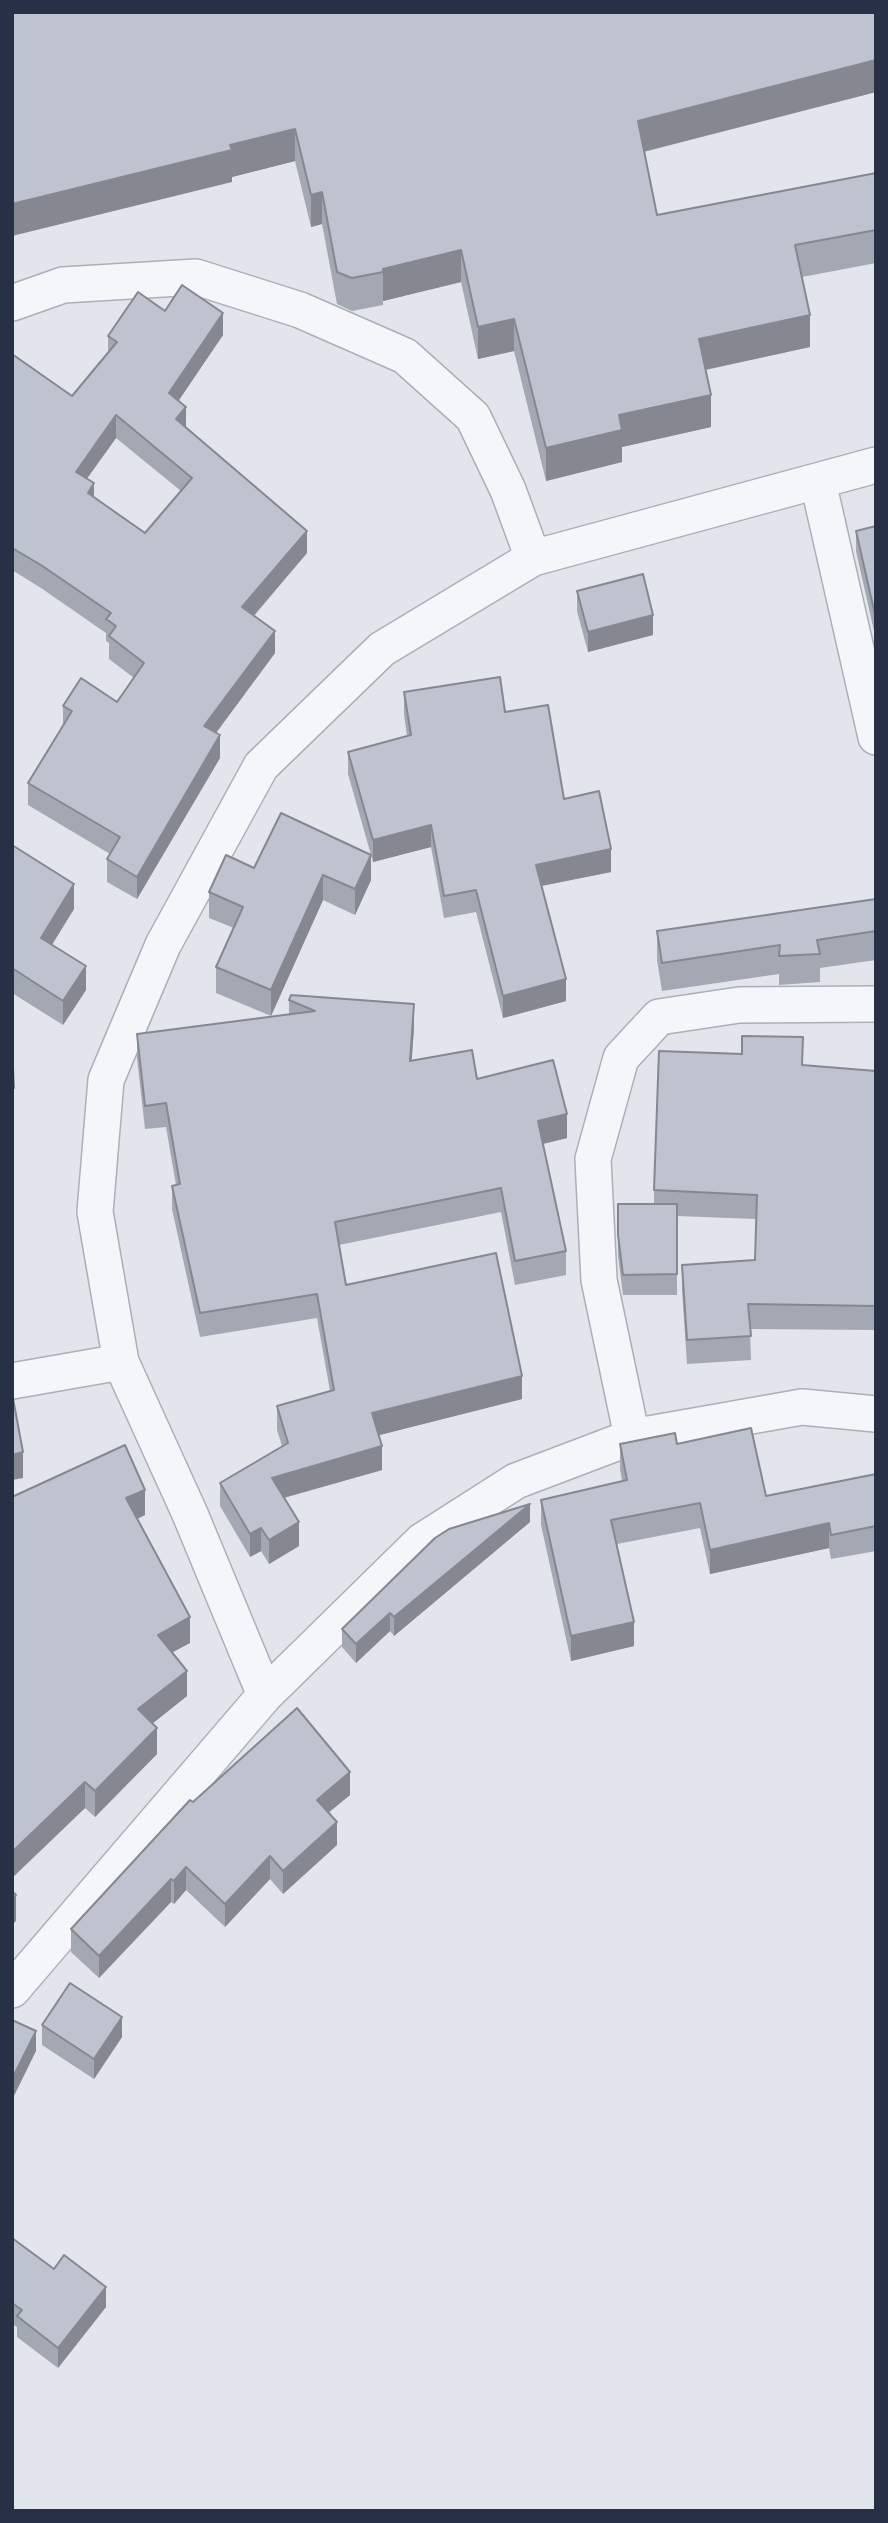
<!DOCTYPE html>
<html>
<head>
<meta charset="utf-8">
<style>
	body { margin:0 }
	#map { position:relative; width:888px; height:2523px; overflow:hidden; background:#e2e5ec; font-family:"Asap Condensed",sans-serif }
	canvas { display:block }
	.frame { position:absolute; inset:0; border:14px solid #283046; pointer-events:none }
</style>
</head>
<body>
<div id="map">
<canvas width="888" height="2523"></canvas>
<div class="frame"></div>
</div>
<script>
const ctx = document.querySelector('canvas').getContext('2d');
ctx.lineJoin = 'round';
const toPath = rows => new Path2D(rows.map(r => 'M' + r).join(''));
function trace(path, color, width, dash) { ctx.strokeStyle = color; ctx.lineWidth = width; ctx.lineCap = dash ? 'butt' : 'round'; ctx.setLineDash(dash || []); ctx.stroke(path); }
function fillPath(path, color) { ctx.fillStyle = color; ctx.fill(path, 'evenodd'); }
const minor = toPath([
	[12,303,63,285,196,277,300,310,405,356,473,417,508,490,533,558],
	[818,482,876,737],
	[12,1381,121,1362],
	[632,1437,599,1280,593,1159,621,1058,659,1017,739,1005,876,1004],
	[265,1695,190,1514,121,1362,95,1212,106,1080,163,945,261,766,382,649,533,558,876,465],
	[12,1990,265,1695,422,1541,516,1481,632,1437,802,1407,876,1414]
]);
const wall = toPath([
	[12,12,876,12,876,92,644,152,657,215,876,173,876,263,802,277,810,347,706,370,711,427,622,447,622,462,546,481,514,351,478,359,461,282,383,301,383,305,352,311,337,304,322,224,311,227,295,161,232,177,232,182],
	[165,311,223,335,178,401,186,428,307,553,254,616,275,653,216,733,220,758,137,899,107,882,107,859,110,854,28,805,28,783,63,725,63,706,117,702,134,678,109,659,109,643,106,641,106,633,41,588,12,570,12,354,72,396,108,354,108,336],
	[116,438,181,491,145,533,94,497,87,478],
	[876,526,876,640,856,551,856,531],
	[577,591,653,635,588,652,577,611],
	[404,692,505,712,611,872,541,886,566,1001,503,1018,476,912,444,918,431,847,373,862,371,855,371,880,355,915,323,900,271,1016,216,993,216,967,234,928,209,918,209,892,254,868,371,855,348,774,348,752,407,736,404,714],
	[12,845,74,909,52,945,86,990,63,1025,12,993],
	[876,899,876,960,820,968,820,982,779,985,779,974,662,991,657,960,657,931],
	[289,1000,414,1028,411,1061,477,1079,567,1138,543,1144,566,1251,566,1275,515,1285,501,1212,339,1245,346,1285,522,1399,379,1435,382,1470,284,1498,299,1546,269,1564,261,1551,250,1557,220,1506,220,1483,282,1446,277,1430,277,1406,330,1391,317,1318,200,1337,172,1209,172,1186,176,1185,166,1127,145,1129,137,1058,137,1034,289,1014],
	[12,1047,14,1088,14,1115,12,1115],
	[803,1065,876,1071,876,1330,750,1329,751,1360,687,1364,682,1290,682,1265,755,1260,756,1219,677,1216,677,1295,623,1295,618,1256,618,1204,654,1204,654,1190],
	[620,1444,677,1444,766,1496,876,1474,876,1551,831,1559,829,1548,710,1574,700,1528,617,1544,634,1646,571,1661,541,1525,541,1500,622,1481,620,1469],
	[12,1497,145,1515,137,1519,190,1643,172,1652,187,1696,152,1724,157,1754,95,1817,85,1808,12,1878],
	[530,1522,394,1636,390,1631,356,1663,342,1647,342,1629],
	[350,1795,329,1812,337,1845,283,1894,270,1879,225,1927,186,1890,174,1904,171,1902,99,1978,71,1952,71,1929,193,1802],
	[42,2025,122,2037,94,2079,42,2045],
	[12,2238,106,2307,58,2368,17,2337,17,2327,12,2324]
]);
const shadedWall = toPath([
	[876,60,876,92,638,153,638,121],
	[295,129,295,161,232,177,232,182,12,236,12,204,230,145],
	[322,192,322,224,311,227,311,195],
	[461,250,461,282,383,301,383,269],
	[223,313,223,335,169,415,169,393],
	[810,315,810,347,699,371,699,339],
	[514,319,514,351,478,359,478,327],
	[711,395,711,427,622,447,622,462,546,481,546,448,619,415],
	[186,407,186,429,176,419],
	[116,415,116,438,76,494,76,472],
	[94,483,94,505,88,493],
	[307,531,307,553,242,629,242,607],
	[653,615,653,635,588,652,588,632],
	[275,631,275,653,204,749,204,726],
	[220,735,220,758,137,899,137,877],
	[431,825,431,847,373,862,373,840],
	[611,849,611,872,536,887,536,865],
	[371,855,371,880,355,915,355,889],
	[323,875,323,900,271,1016,271,990],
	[74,884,74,909,41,962,41,938],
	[86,966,86,990,63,1025,63,1001],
	[566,979,566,1001,503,1018,503,996],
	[414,1004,414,1028,410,1085,410,1061],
	[567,1114,567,1138,538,1145,538,1121],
	[522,1376,522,1399,372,1437,372,1413],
	[382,1446,382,1470,272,1501,272,1478],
	[23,1452,23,1478,12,1480,12,1455],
	[145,1490,145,1515,126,1524,126,1498],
	[530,1504,530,1522,394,1636,394,1617],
	[299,1522,299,1546,269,1564,269,1540],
	[829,1523,829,1548,710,1574,710,1550],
	[261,1528,261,1551,250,1557,250,1534],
	[390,1613,390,1631,356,1663,356,1644],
	[190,1617,190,1643,158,1660,158,1635],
	[634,1622,634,1646,571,1661,571,1636],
	[187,1671,187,1696,138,1735,138,1709],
	[157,1728,157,1754,95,1817,95,1791],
	[350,1772,350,1795,317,1822,317,1800],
	[85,1782,85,1808,12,1878,12,1852],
	[337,1822,337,1845,283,1894,283,1871],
	[270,1856,270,1879,225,1927,225,1904],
	[186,1867,186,1890,174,1904,174,1881],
	[171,1879,171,1902,99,1978,99,1956],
	[16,1895,16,1921,12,1925,12,1900],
	[122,2017,122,2037,94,2079,94,2059],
	[36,2031,36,2051,12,2100,12,2079],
	[106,2287,106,2307,58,2368,58,2348]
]);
const building = toPath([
	[12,12,876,12,876,60,638,121,657,215,876,173,876,230,795,245,810,315,699,339,711,395,619,415,622,430,546,448,514,319,478,327,461,250,383,269,383,272,352,278,337,272,322,192,311,195,295,129,230,145,232,150,12,204,12,12],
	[182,285,223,313,169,393,186,407,176,419,307,531,242,607,275,631,204,726,220,735,137,877,107,859,120,837,28,783,72,711,63,706,81,678,117,702,144,663,109,636,116,626,106,619,111,613,41,565,12,548,12,354,72,396,117,342,108,336,138,292,165,311,182,285],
	[116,415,192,478,145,533,88,493,94,483,76,472,116,415],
	[876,526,876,619,856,531,876,526],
	[643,574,653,615,588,632,577,591,643,574],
	[500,677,505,712,548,705,564,799,599,791,611,849,536,865,566,979,503,996,476,890,444,896,431,825,373,840,348,752,411,735,404,692,500,677],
	[281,813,371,855,355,889,323,875,271,990,216,967,243,907,209,892,226,855,254,868,281,813],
	[12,845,74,884,41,938,86,966,63,1001,12,968,12,845],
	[876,899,876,931,817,940,820,954,779,956,780,945,662,963,657,931,876,899],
	[291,995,414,1004,410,1061,472,1050,477,1079,553,1060,567,1114,538,1121,566,1251,515,1261,501,1188,335,1222,346,1285,496,1253,522,1376,372,1413,382,1446,272,1478,299,1522,269,1540,261,1528,250,1534,220,1483,288,1443,277,1406,334,1390,317,1294,200,1313,172,1186,180,1184,166,1103,145,1106,137,1034,315,1011,289,1000,291,995],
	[742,1036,803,1037,802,1065,876,1071,876,1306,748,1304,751,1336,687,1340,682,1265,755,1260,757,1195,654,1190,659,1051,742,1054,742,1036],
	[12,1047,14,1088,12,1089,12,1047],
	[618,1204,677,1204,677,1274,623,1275,618,1235,618,1204],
	[12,1393,23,1452,12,1455,12,1393],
	[751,1428,766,1496,876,1474,876,1526,831,1535,829,1523,710,1550,700,1503,611,1520,634,1622,571,1636,541,1500,627,1480,620,1444,675,1433,677,1444,751,1428],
	[125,1445,145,1490,126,1498,190,1617,158,1635,187,1671,138,1709,157,1728,95,1791,85,1782,12,1852,12,1497,125,1445],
	[530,1504,394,1617,390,1613,356,1644,342,1629,435,1538,449,1529,530,1504],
	[297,1708,350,1772,317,1800,337,1822,283,1871,270,1856,225,1904,186,1867,174,1881,171,1879,99,1956,71,1929,190,1800,193,1802,297,1708],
	[12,1891,16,1895,12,1900,12,1891],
	[70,1983,122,2017,94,2059,42,2025,70,1983],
	[12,2020,36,2031,12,2079,12,2020],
	[12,2238,54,2269,64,2255,106,2287,58,2348,17,2316,22,2310,12,2303,12,2238]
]);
trace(minor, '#aaafba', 38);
trace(minor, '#f5f6f9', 35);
fillPath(wall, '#a3a8b2');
fillPath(shadedWall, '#858891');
fillPath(building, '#bec3cf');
trace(building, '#858891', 2);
</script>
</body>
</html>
